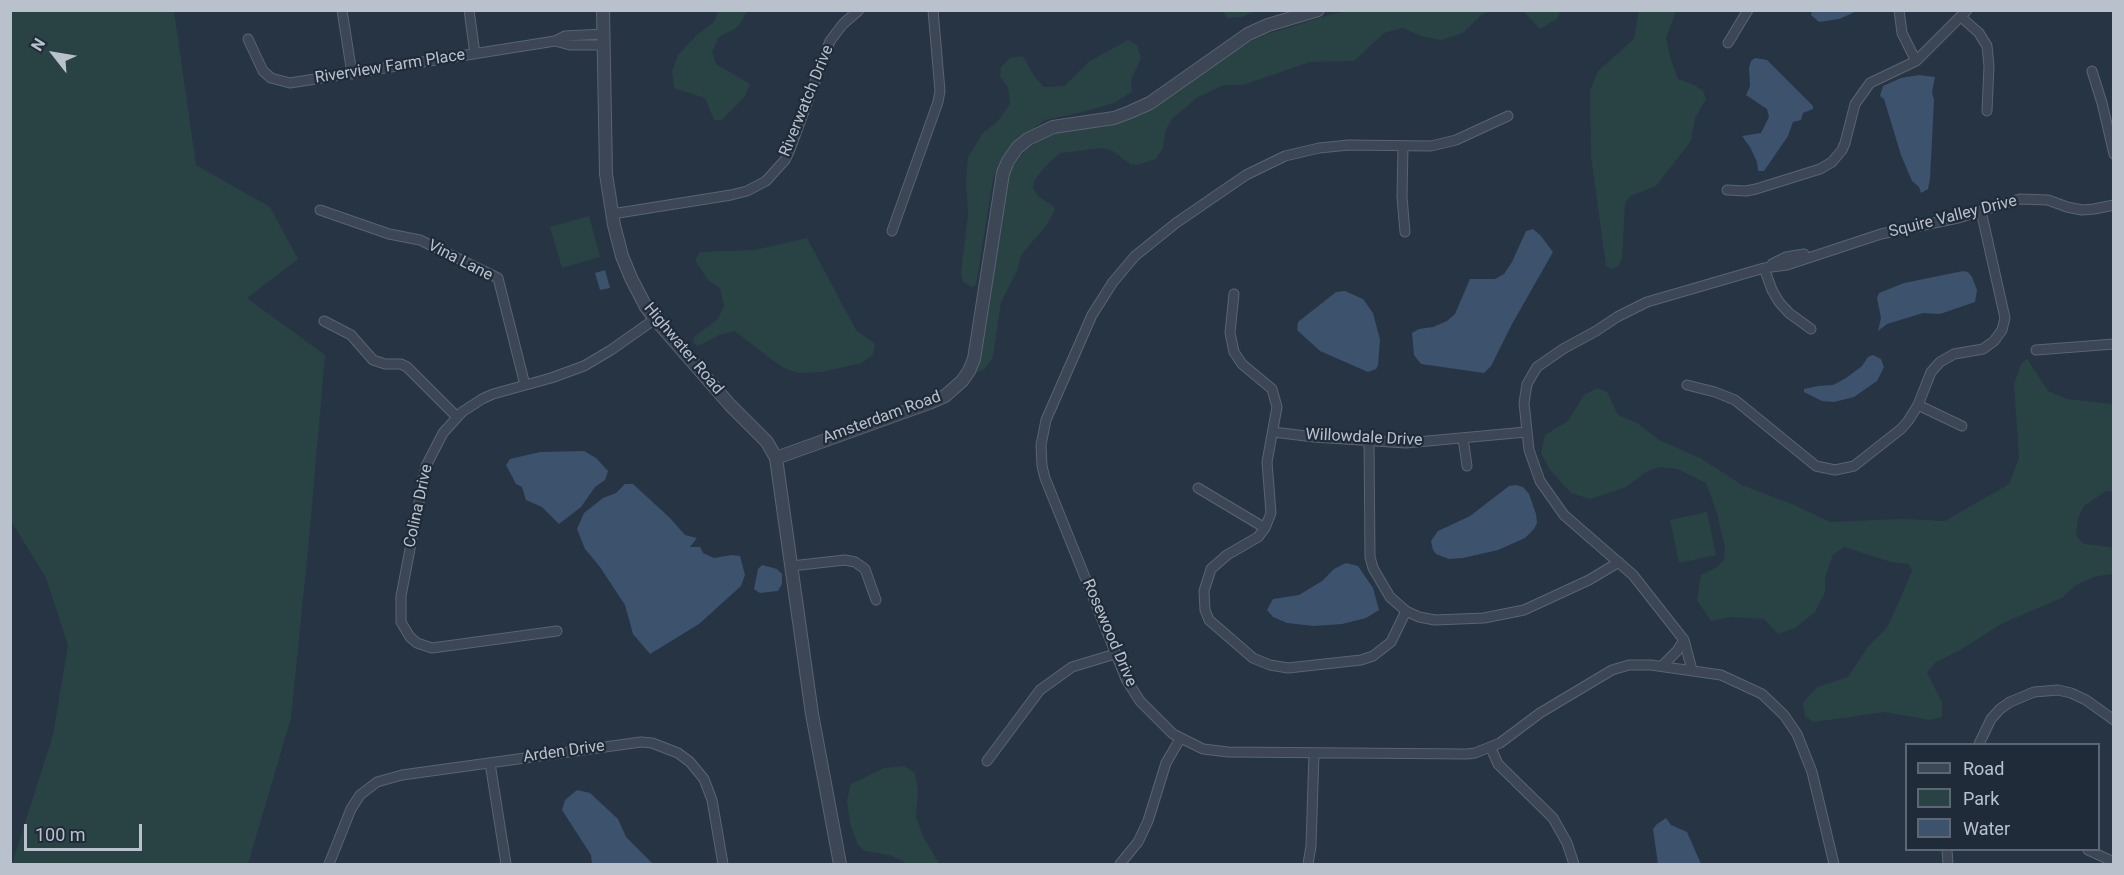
<!DOCTYPE html>
<html>
<head>
<meta charset="utf-8">
<style>
	body { margin:0 }
	#map { position:relative; width:2124px; height:875px; overflow:hidden; background:#273444; font-family:Roboto,sans-serif }
	canvas { display:block }
	.frame { position:absolute; inset:0; border:12px solid #b9c1cd; pointer-events:none }
	.legend { position:absolute; left:1905px; top:743px; width:195px; height:108px; box-sizing:border-box; background:#202b39; border:2px solid #5d6774; margin:0; padding:8px 10px; list-style:none; font-size:18px; color:#b9c1cd }
	.legend li { display:flex; align-items:center; gap:12px; height:30px }
	.legend b { width:30px; border:2px solid #5d6774 }
	.north { position:absolute; left:24px; top:24px; width:60px; height:60px; -webkit-text-stroke:4px #202b39; paint-order:stroke; rotate:301deg; font-size:16px; font-weight:700; line-height:24px; text-align:center; color:#b9c1cd }
	.north::after { content:''; display:block; margin:auto; width:21px; height:27px; background:#b9c1cd; clip-path:polygon(50% 0,100% 100%,50% 72%,0 100%) }
	.scale { position:absolute; left:24px; top:824px; width:118px; height:27px; box-sizing:border-box; border:3px solid #b9c1cd; border-top:0; padding-left:8px; font-size:18px; line-height:21px; white-space:nowrap; color:#b9c1cd; -webkit-text-stroke:4px #202b39; paint-order:stroke }
</style>
</head>
<body>
<div id="map">
<canvas width="2124" height="875"></canvas>
<div class="frame"></div>
<ul class="legend">
<li><b style="height:8px;background:#3c4654"></b>Road</li>
<li><b style="height:16px;background:#294345"></b>Park</li>
<li><b style="height:16px;background:#3d526d"></b>Water</li>
</ul>
<div class="north">N</div>
<div class="scale">100 m</div>
</div>
<script>
const ctx = document.querySelector('canvas').getContext('2d');
ctx.lineJoin = 'round';
function fillPath(path, color) { ctx.fillStyle = color; ctx.fill(path, 'evenodd'); }
const toPath = rows => new Path2D(rows.map(r => 'M' + r).join(''));
function trace(path, color, width, dash) { ctx.strokeStyle = color; ctx.lineWidth = width; ctx.lineCap = dash ? 'butt' : 'round'; ctx.setLineDash(dash || []); ctx.stroke(path); }
function drawText(font, color, halo, rows, align = 'center') {
  ctx.font = font + ' Roboto,sans-serif'; ctx.lineWidth = 4.5; ctx.setLineDash([]); ctx.textBaseline = 'middle'; ctx.strokeStyle = halo; ctx.fillStyle = color; for (const [text, x, y, turn = 0] of rows) {
    ctx.save(); ctx.translate(x, y); ctx.rotate((+turn || 0) * Math.PI / 180); ctx.textAlign = isNaN(turn) ? turn : align; if (halo) ctx.strokeText(text, 0, 0); ctx.fillText(text, 0, 0); ctx.restore();
  }
}
const green = toPath([
	[11,10,174,11,196,165,270,207,298,259,247,298,325,355,309,540,291,718,248,864,12,864,53,735,68,645,46,578,11,521],
	[1355,10,1491,11,1481,15,1463,33,1441,40,1421,36,1403,28,1384,33,1354,61,1310,62,1243,85,1224,85,1198,97,1173,118,1166,129,1163,148,1156,159,1137,165,1130,164,1113,151,1102,148,1060,153,1044,168,1034,181,1033,188,1039,197,1052,205,1055,209,1048,223,1021,255,1017,271,1001,302,993,357,985,369,976,373,1009,172,1025,151,1039,141,1058,132,1109,126,1141,115,1230,52,1261,36,1332,14],
	[1639,10,1676,11,1666,38,1671,60,1678,79,1694,85,1703,91,1706,99,1695,118,1691,141,1656,186,1630,196,1625,203,1622,258,1618,267,1611,269,1606,266,1591,156,1590,90,1598,71,1634,39],
	[718,11,747,11,738,27,719,37,712,51,716,64,750,84,745,96,722,120,714,120,705,98,674,88,672,71,678,55,697,35,714,22],
	[1223,11,1255,11,1242,17,1227,18],
	[1523,11,1560,11,1558,18,1540,29],
	[1128,40,1137,45,1141,58,1131,80,1132,92,1114,103,1079,113,1045,120,1009,146,1001,159,993,179,976,285,972,287,963,282,961,271,968,216,966,179,968,157,983,133,997,122,1010,104,1008,87,1000,77,1001,67,1010,58,1023,56,1034,76,1044,87,1064,86,1090,61],
	[589,216,600,257,562,268,550,227],
	[807,238,856,330,875,344,873,355,861,363,822,372,798,373,784,368,771,359,735,331,719,335,698,346,693,343,694,337,718,319,724,306,720,288,708,280,695,260,700,252,755,250],
	[2027,359,2048,391,2067,399,2113,404,2113,492,2106,491,2084,506,2078,518,2076,535,2083,544,2110,547,2113,550,2113,574,2097,576,2076,585,2062,598,2003,623,1960,650,1936,662,1927,673,1942,702,1942,717,1930,720,1885,712,1813,722,1805,716,1803,703,1817,687,1848,677,1867,648,1888,626,1912,571,1909,564,1891,562,1844,547,1833,555,1825,578,1825,592,1815,612,1795,628,1778,634,1764,619,1731,617,1711,621,1697,600,1701,575,1717,567,1724,560,1725,548,1716,510,1706,483,1678,469,1660,467,1646,472,1626,487,1590,499,1571,493,1550,470,1541,453,1545,435,1568,421,1584,395,1597,388,1607,392,1618,415,1637,423,1659,440,1700,458,1744,486,1792,504,1830,522,1902,519,1945,521,2009,484,2019,458,2014,384,2021,364],
	[1707,512,1716,555,1679,563,1670,520],
	[904,766,915,773,918,792,916,817,923,836,938,862,937,864,905,864,903,861,890,855,865,851,858,845,850,824,847,800,851,784,884,768]
]);
const water = toPath([
	[1812,11,1812,10,1857,11,1839,19,1819,22,1811,15],
	[1755,58,1767,60,1813,106,1813,109,1803,113,1801,120,1793,122,1788,136,1764,171,1758,171,1757,162,1750,147,1742,136,1761,133,1769,117,1767,109,1746,95,1750,86,1749,68,1751,61],
	[1919,75,1935,77,1932,92,1934,100,1930,179,1928,189,1921,193,1919,187,1912,181,1901,155,1884,99,1880,96,1883,86,1901,78],
	[1533,229,1541,236,1553,252,1512,324,1491,366,1484,373,1421,364,1414,355,1412,333,1419,329,1433,327,1447,321,1455,314,1470,279,1495,279,1504,274,1512,262,1526,231],
	[605,270,610,288,600,290,595,273],
	[1963,271,1968,272,1972,277,1977,290,1975,302,1940,314,1923,313,1887,324,1878,331,1881,318,1877,298,1879,293,1904,283],
	[1345,291,1363,299,1373,313,1380,340,1378,365,1376,369,1368,372,1320,351,1297,330,1298,322,1336,292],
	[1873,355,1881,359,1884,367,1877,381,1854,397,1834,402,1822,401,1804,392,1804,389,1818,386,1833,385,1846,378,1862,366,1868,357],
	[584,451,596,458,608,471,605,480,595,487,581,507,559,524,542,507,526,500,522,487,516,484,506,465,510,459,540,452],
	[625,484,633,484,670,518,685,535,697,538,690,547,700,547,703,553,714,558,732,555,740,556,745,575,741,586,699,624,650,654,633,634,625,605,600,567,585,549,577,529,584,513,603,498,616,493],
	[1516,485,1523,487,1529,494,1536,514,1537,523,1534,529,1525,538,1498,550,1463,558,1449,559,1436,554,1433,550,1431,541,1438,531,1470,516,1509,486],
	[1346,563,1358,566,1373,588,1379,610,1366,618,1342,624,1314,626,1287,623,1273,617,1267,610,1273,599,1299,595,1322,581,1334,569],
	[762,565,777,569,782,574,782,584,778,591,760,593,754,589,758,569],
	[577,790,590,793,618,819,626,837,653,864,592,864,591,855,562,810,565,800],
	[1666,818,1671,825,1687,832,1701,864,1658,864,1653,829,1657,824]
]);
const minor = toPath([
	[342,10,352,74],
	[469,10,475,54],
	[1899,10,1902,33,1916,61],
	[1961,17,1979,33,1987,46,1989,66,1987,111],
	[248,39,263,71,271,78,290,83,555,41,565,36,603,34],
	[555,41,570,45,603,45],
	[1728,43,1748,10],
	[2092,71,2102,103,2114,154],
	[1508,116,1456,140,1431,146,1349,145,1319,148,1285,156,1246,175,1176,223,1135,256,1113,282,1092,315,1046,420,1041,445,1042,466,1045,478,1126,679,1140,701,1173,734,1203,749,1228,752,1467,754,1475,753,1500,743,1540,713,1612,670,1629,665,1651,665,1721,675,1762,694,1784,715,1797,734,1812,772,1834,864],
	[1403,146,1402,197,1405,232],
	[1727,190,1746,191,1756,189,1820,169,1832,162,1842,150,1845,143,1855,104,1870,83,1916,61,1967,10],
	[320,210,389,234,420,240,498,278,525,385],
	[612,214,731,195,747,191,766,181,785,160,789,152,830,41,843,24,859,10],
	[892,231,938,102,940,91,933,10],
	[1772,264,1786,257,1804,254],
	[1764,268,1772,290,1779,302,1789,313,1811,329],
	[1234,294,1230,333,1234,352,1242,364,1272,389,1277,407,1267,462,1271,513,1265,528,1258,537,1227,555,1211,569,1204,591,1205,610,1209,620,1253,658,1270,665,1288,668,1361,660,1373,656,1391,642,1406,611],
	[324,321,351,335,373,360,385,364,401,364,407,367,457,417],
	[2036,350,2114,344],
	[1687,385,1715,392,1735,400,1816,466,1835,470,1854,466,1901,429,1908,421,1918,405,1931,372,1940,362,1954,354,1983,349,1994,341,2002,330,2005,318,1981,211],
	[1918,405,1962,426],
	[1273,432,1314,437,1406,443,1526,432],
	[1463,438,1467,466],
	[1369,441,1370,557,1373,568,1390,597,1406,611,1419,617,1435,620,1484,618,1524,610,1589,580,1619,562],
	[1198,488,1265,528],
	[791,566,845,560,855,562,865,569,876,600],
	[557,631,432,648,417,643,410,637,401,622,401,596,426,466,443,433,462,412,482,399,493,394,551,378,584,366,611,350,655,319],
	[1662,666,1677,651,1684,640],
	[1692,670,1684,640,1633,575,1564,515,1540,481,1529,450,1524,403,1527,384,1537,367,1563,349,1596,331,1617,317,1647,302,1764,268,1787,265,1881,234,1958,218,2020,199,2048,200,2067,207,2082,210,2094,209,2114,205],
	[1979,744,1991,719,2000,709,2010,702,2034,692,2058,690,2071,693,2086,700,2114,720],
	[1491,748,1498,764,1553,818,1567,843,1574,864],
	[987,761,1040,690,1072,667,1115,654],
	[490,763,506,864],
	[1947,850,1948,864],
	[2088,850,2114,862],
	[329,864,351,809,360,795,377,782,402,775,641,742,652,743,678,753,690,762,704,779,712,800,723,864],
	[1120,864,1138,842,1148,821,1166,763,1180,739],
	[1308,864,1311,846,1314,753]
]);
const tertiary = toPath([
	[603,10,606,174,614,225,622,256,631,278,646,307,655,319,730,405,767,442,776,458,812,714,840,864],
	[776,458,929,403,945,396,962,381,969,371,974,359,1003,173,1008,161,1017,148,1028,139,1053,127,1114,118,1130,112,1150,103,1248,34,1268,25,1318,10]
]);
const streetNames = [
	["Riverview Farm Place",390,67,-9],
	["Riverwatch Drive",807,101,-68],
	["Squire Valley Drive",1953,217,-14],
	["Vina Lane",460,261,27],
	["Highwater Road",683,349,50],
	["Amsterdam Road",882,418,-20],
	["Willowdale Drive",1364,438,3],
	["Colina Drive",419,506,-78],
	["Rosewood Drive",1109,633,67],
	["Arden Drive",564,752,-8]
];
fillPath(green, '#294345');
fillPath(water, '#3d526d');
trace(minor, '#5a6471', 11);
trace(tertiary, '#5a6471', 14);
trace(minor, '#3c4654', 9);
trace(tertiary, '#3c4654', 12);
drawText('16px', '#b9c1cd', '#202b39', streetNames);
</script>
</body>
</html>
